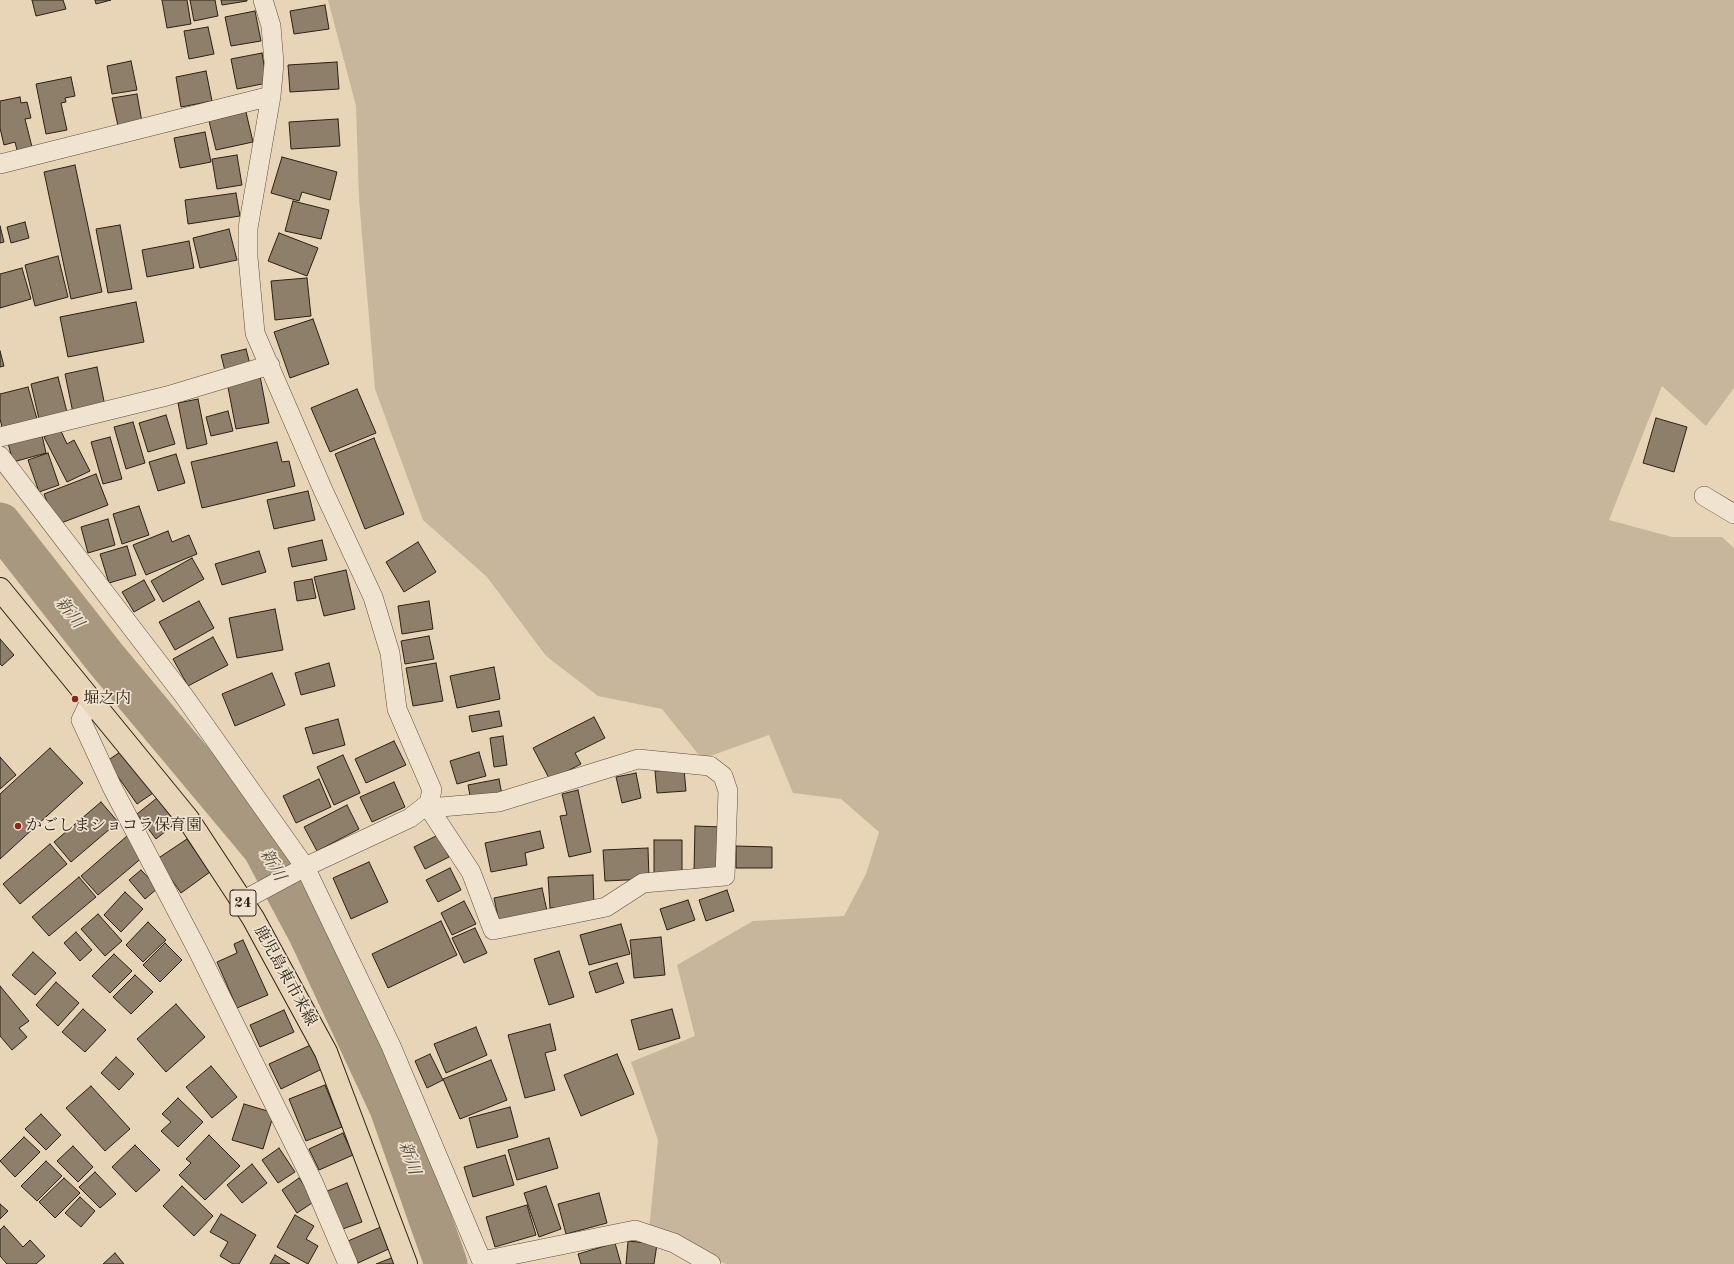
<!DOCTYPE html>
<html>
<head>
<meta charset="utf-8">
<style>
	body { margin:0 }
	canvas { display:block; background:#e8d5b8 }
</style>
</head>
<body>
<canvas width="1734" height="1264"></canvas>
<script>
const ctx = document.querySelector('canvas').getContext('2d');
ctx.lineJoin = 'round';
function fillPath(path, color) { ctx.fillStyle = color; ctx.fill(path, 'evenodd'); }
const toPath = rows => new Path2D(rows.map(r => 'M' + r).join(''));
function trace(path, color, width, dash) { ctx.strokeStyle = color; ctx.lineWidth = width; ctx.lineCap = dash ? 'butt' : 'round'; ctx.setLineDash(dash || []); ctx.stroke(path); }
function drawText(font, color, halo, rows, align = 'center') {
  ctx.font = font + ' "Old Standard TT","Noto Serif JP",serif'; ctx.lineWidth = 3.5; ctx.setLineDash([]); ctx.textBaseline = 'middle'; ctx.strokeStyle = halo; ctx.fillStyle = color; for (const [text, x, y, turn = 0] of rows) {
    ctx.save(); ctx.translate(x, y); ctx.rotate((+turn || 0) * Math.PI / 180); ctx.textAlign = isNaN(turn) ? turn : align; if (halo) ctx.strokeText(text, 0, 0); ctx.fillText(text, 0, 0); ctx.restore();
  }
}
const green = toPath([
	[328,0,1734,0,1734,388,1706,426,1662,386,1609,520,1672,537,1722,537,1734,548,1734,1264,726,1264,649,1230,658,1140,631,1062,695,1036,677,965,753,921,844,916,866,874,879,832,841,799,793,793,769,735,702,759,662,709,598,696,546,656,487,577,423,520,375,389,359,199,356,106]
]);
const river = toPath([
	[0,524,106,659,264,848,309,932,391,1108,446,1264]
]);
const building = toPath([
	[32,0,63,0,66,9,36,16,32,0],
	[95,0,111,0,96,4,95,0],
	[162,0,187,0,191,24,167,28,162,0],
	[190,0,215,0,218,16,194,21,190,0],
	[221,0,247,0,247,1,222,5,221,0],
	[325,5,329,29,294,34,290,11,325,5],
	[255,11,261,41,231,46,225,17,255,11],
	[208,27,214,54,189,59,184,31,208,27],
	[262,53,267,83,237,89,231,59,262,53],
	[131,61,137,90,112,94,107,66,131,61],
	[337,62,339,89,290,92,288,65,337,62],
	[206,71,212,101,181,107,176,77,206,71],
	[71,77,75,96,65,98,66,102,61,103,67,130,46,134,36,84,71,77],
	[137,94,142,122,118,126,112,98,137,94],
	[20,97,21,103,27,102,31,118,25,119,32,147,17,150,15,142,4,145,0,128,0,101,20,97],
	[246,112,253,142,216,150,209,121,246,112],
	[338,119,340,146,291,149,289,122,338,119],
	[205,132,211,162,180,168,174,138,205,132],
	[237,155,242,185,217,189,212,159,237,155],
	[282,157,337,172,330,200,302,192,299,201,271,193,282,157],
	[75,165,102,292,71,299,44,172,75,165],
	[236,193,240,216,188,224,185,200,236,193],
	[293,201,329,210,321,239,285,231,293,201],
	[25,222,29,238,11,243,7,227,25,222],
	[120,225,132,289,108,293,96,229,120,225],
	[0,226,4,242,0,243,0,226],
	[229,229,237,260,200,268,193,238,229,229],
	[279,233,318,248,307,276,268,261,279,233],
	[189,241,194,268,147,277,142,250,189,241],
	[58,256,68,297,35,306,25,265,58,256],
	[22,268,31,299,0,308,0,274,22,268],
	[307,278,311,316,275,320,271,281,307,278],
	[136,302,144,342,68,357,60,317,136,302],
	[313,319,329,364,290,378,274,332,313,319],
	[246,349,251,368,226,375,221,355,246,349],
	[0,351,4,366,0,367,0,351],
	[97,367,105,406,73,413,65,374,97,367],
	[260,376,269,423,236,429,227,382,260,376],
	[58,377,67,412,39,419,31,384,58,377],
	[28,387,37,419,2,427,0,419,0,394,28,387],
	[357,389,376,433,330,452,311,408,357,389],
	[198,399,207,444,187,449,178,403,198,399],
	[228,411,233,431,211,436,206,417,228,411],
	[166,415,175,444,148,452,139,423,166,415],
	[1656,418,1687,427,1674,472,1643,463,1656,418],
	[133,422,145,463,126,469,114,427,133,422],
	[60,429,67,444,74,440,90,471,67,482,44,437,60,429],
	[42,435,46,453,13,462,8,443,42,435],
	[110,437,122,479,103,484,91,442,110,437],
	[374,438,404,514,365,529,335,454,374,438],
	[277,442,282,462,289,461,295,486,202,508,191,462,277,442],
	[48,453,59,485,39,492,28,460,48,453],
	[176,454,185,483,158,491,149,462,176,454],
	[96,474,108,505,56,525,44,494,96,474],
	[308,491,315,520,274,529,267,500,308,491],
	[139,506,149,535,122,544,113,514,139,506],
	[108,519,115,545,88,553,81,527,108,519],
	[168,531,172,542,189,535,197,554,146,575,133,545,168,531],
	[322,540,327,560,292,567,288,548,322,540],
	[418,542,436,572,404,592,386,562,418,542],
	[127,546,136,575,109,583,100,554,127,546],
	[259,551,266,572,222,585,215,564,259,551],
	[192,558,204,579,163,602,151,581,192,558],
	[346,570,355,609,324,616,314,577,346,570],
	[312,579,316,598,297,601,294,582,312,579],
	[144,580,155,600,134,612,122,592,144,580],
	[199,601,214,628,175,650,159,622,199,601],
	[429,601,433,629,402,634,398,606,429,601],
	[275,609,283,650,237,658,229,618,275,609],
	[429,636,434,659,405,664,401,641,429,636],
	[213,637,228,665,188,686,173,659,213,637],
	[0,639,14,655,2,666,0,664,0,639],
	[329,663,335,686,301,695,295,673,329,663],
	[436,663,443,701,413,706,406,668,436,663],
	[494,667,500,699,457,708,450,676,494,667],
	[272,673,285,705,235,726,222,694,272,673],
	[499,711,502,726,472,732,469,716,499,711],
	[594,717,605,738,575,753,581,764,550,780,533,748,594,717],
	[338,719,345,745,313,754,305,728,338,719],
	[503,736,507,765,494,767,490,738,503,736],
	[394,741,406,765,366,783,355,759,394,741],
	[50,748,83,783,0,859,0,794,50,748],
	[126,748,156,791,137,804,107,761,126,748],
	[479,752,486,776,457,784,450,761,479,752],
	[343,755,360,793,334,805,317,767,343,755],
	[0,757,16,775,0,789,0,757],
	[684,769,686,791,657,793,655,771,684,769],
	[636,773,641,798,622,803,616,777,636,773],
	[319,779,331,807,296,823,283,796,319,779],
	[499,779,502,795,471,801,468,785,499,779],
	[394,782,405,807,372,822,360,797,394,782],
	[578,790,591,852,569,857,560,816,567,815,562,794,578,790],
	[157,798,176,823,156,839,137,814,157,798],
	[101,802,118,822,71,862,54,842,101,802],
	[347,805,359,829,317,851,304,827,347,805],
	[695,826,722,827,720,873,694,872,695,826],
	[540,831,544,848,525,853,527,865,491,872,485,843,540,831],
	[438,835,449,857,425,869,414,847,438,835],
	[127,836,144,856,98,895,81,876,127,836],
	[187,839,210,872,181,893,157,859,187,839],
	[654,840,682,840,682,874,654,874,654,840],
	[50,844,67,864,20,904,3,884,50,844],
	[736,846,772,847,772,868,736,868,736,846],
	[648,848,649,879,605,881,603,850,648,848],
	[369,862,388,902,351,919,333,878,369,862],
	[450,868,461,890,438,902,426,880,450,868],
	[141,870,158,888,145,899,129,880,141,870],
	[593,875,594,906,550,908,548,877,593,875],
	[79,877,96,897,49,936,32,917,79,877],
	[542,888,547,911,499,922,494,898,542,888],
	[727,890,734,911,706,921,699,900,727,890],
	[125,892,143,909,121,932,104,915,125,892],
	[688,900,695,920,667,930,660,909,688,900],
	[464,901,476,924,452,935,441,913,464,901],
	[98,914,122,941,105,956,81,929,98,914],
	[441,921,457,955,388,988,372,954,441,921],
	[148,922,166,940,143,962,126,945,148,922],
	[621,924,630,954,589,965,580,935,621,924],
	[475,928,487,953,464,963,452,938,475,928],
	[76,932,92,950,80,961,64,943,76,932],
	[661,937,665,975,634,978,630,940,661,937],
	[243,940,268,995,237,1008,217,962,237,953,234,944,243,940],
	[165,943,182,960,160,982,143,965,165,943],
	[559,951,574,997,549,1005,534,959,559,951],
	[33,952,56,973,35,995,12,975,33,952],
	[114,954,132,971,110,993,92,976,114,954],
	[617,963,624,983,596,993,589,972,617,963],
	[135,975,153,992,131,1014,113,997,135,975],
	[56,982,79,1003,58,1026,36,1005,56,982],
	[0,986,29,1021,19,1028,27,1037,12,1050,0,1036,0,986],
	[176,1004,205,1037,166,1072,137,1039,176,1004],
	[83,1009,106,1030,85,1052,62,1032,83,1009],
	[672,1009,680,1038,639,1050,631,1020,672,1009],
	[284,1010,294,1032,260,1047,250,1025,284,1010],
	[550,1024,556,1050,545,1053,555,1090,525,1098,508,1035,550,1024],
	[476,1027,487,1055,446,1073,434,1044,476,1027],
	[315,1043,326,1067,281,1089,269,1064,315,1043],
	[430,1054,443,1080,427,1088,415,1061,430,1054],
	[617,1054,634,1094,581,1116,564,1075,617,1054],
	[116,1057,134,1074,119,1090,101,1073,116,1057],
	[491,1060,507,1100,460,1119,443,1079,491,1060],
	[211,1066,237,1097,212,1118,186,1087,211,1066],
	[325,1085,342,1127,306,1141,289,1099,325,1085],
	[91,1086,130,1129,105,1151,66,1108,91,1086],
	[178,1098,203,1122,178,1147,161,1131,171,1122,162,1114,178,1098],
	[244,1104,274,1113,263,1149,232,1140,244,1104],
	[510,1107,518,1137,477,1148,469,1118,510,1107],
	[41,1114,61,1135,46,1150,25,1129,41,1114],
	[343,1133,353,1155,319,1170,309,1149,343,1133],
	[209,1135,240,1166,205,1200,179,1175,191,1163,186,1159,209,1135],
	[24,1137,40,1152,15,1177,0,1161,24,1137],
	[549,1138,558,1168,517,1180,508,1150,549,1138],
	[135,1145,160,1170,136,1192,112,1167,135,1145],
	[73,1146,93,1167,78,1182,57,1161,73,1146],
	[279,1148,295,1172,278,1183,262,1160,279,1148],
	[505,1155,514,1185,473,1197,464,1167,505,1155],
	[46,1161,62,1176,37,1201,21,1186,46,1161],
	[252,1164,267,1183,242,1203,227,1185,252,1164],
	[95,1172,116,1194,100,1208,79,1187,95,1172],
	[64,1178,80,1193,55,1218,39,1202,64,1178],
	[299,1178,315,1201,297,1213,282,1190,299,1178],
	[347,1183,362,1222,340,1230,325,1192,347,1183],
	[182,1186,213,1216,194,1236,163,1206,182,1186],
	[546,1186,561,1229,539,1237,524,1193,546,1186],
	[599,1193,607,1223,566,1234,558,1204,599,1193],
	[80,1197,95,1211,81,1227,65,1213,80,1197],
	[0,1204,8,1211,0,1219,0,1204],
	[527,1205,536,1235,495,1247,486,1217,527,1205],
	[221,1214,256,1235,239,1264,233,1264,220,1256,228,1242,210,1232,221,1214],
	[295,1215,314,1226,306,1239,318,1246,308,1264,277,1247,295,1215],
	[4,1226,23,1247,30,1240,45,1256,36,1264,7,1264,0,1256,0,1230,4,1226],
	[383,1226,393,1247,358,1263,348,1241,383,1226],
	[628,1241,657,1244,654,1264,626,1264,628,1241],
	[615,1243,621,1264,581,1264,578,1254,615,1243],
	[115,1253,124,1264,103,1264,115,1253],
	[275,1255,290,1264,270,1264,275,1255],
	[394,1257,397,1264,376,1264,394,1257]
]);
const minor = toPath([
	[0,164,271,96],
	[0,437,167,396,270,365],
	[0,456,184,696,305,867,391,1046,483,1264],
	[1704,496,1734,514],
	[91,699,81,720,112,787,198,951,313,1182,348,1264],
	[429,803,429,808,471,872,493,930,606,907,643,883,725,876,728,791,723,776,710,766,638,759,499,802,429,808],
	[242,901,305,867,410,818,429,803,432,790,397,709,390,653,373,597,323,490,255,333,248,257,248,228,271,96,274,63,271,26,263,0],
	[482,1261,635,1230,674,1243,711,1264]
]);
const primary = toPath([
	[0,589,188,819,253,918,326,1052,406,1264]
]);
const markers = [
	[75,699,4,"#8f2418"],
	[18,826,4,"#8f2418"]
];
const shields = [
	[243,903,26]
];
const shieldNames = [
	["24",243,903]
];
const poiNames = [
	["堀之内",83,699],
	["かごしまショコラ保育園",26,826]
];
const streetNames = [
	["鹿児島東市来線",285,976,61]
];
const waterNames = [
	["新川",69,613,52],
	["新川",272,865,60],
	["新川",409,1158,71]
];
fillPath(green, '#c8b69c');
trace(river, '#a89880', 43);
fillPath(building, '#8d7f69');
trace(building, '#2b2114', 1);
trace(minor, '#5a4e3d', 20);
trace(primary, '#2b2114', 24);
trace(minor, '#f0e4d1', 19);
trace(primary, '#e8d5b8', 22);
for (const [x, y, r, color] of markers) { const dot = new Path2D(); dot.arc(x, y, r, 0, 2 * Math.PI); ctx.fillStyle = color; ctx.fill(dot); trace(dot, '#f0e4d1', 1.5); }
for (const [x, y, w] of shields) { const box = new Path2D(); box.roundRect(x - w / 2, y - 13, w, 26, 3); ctx.fillStyle = '#f0e4d1'; ctx.fill(box); trace(box, '#2b2114', 1); }
drawText('bold 15px', '#2b2114', null, shieldNames);
drawText('16px', '#2b2114', '#f0e4d1', poiNames, 'left');
drawText('16px', '#2b2114', '#f0e4d1', streetNames);
drawText('italic 17px', '#574b3a', '#f0e4d1', waterNames);
</script>
</body>
</html>
